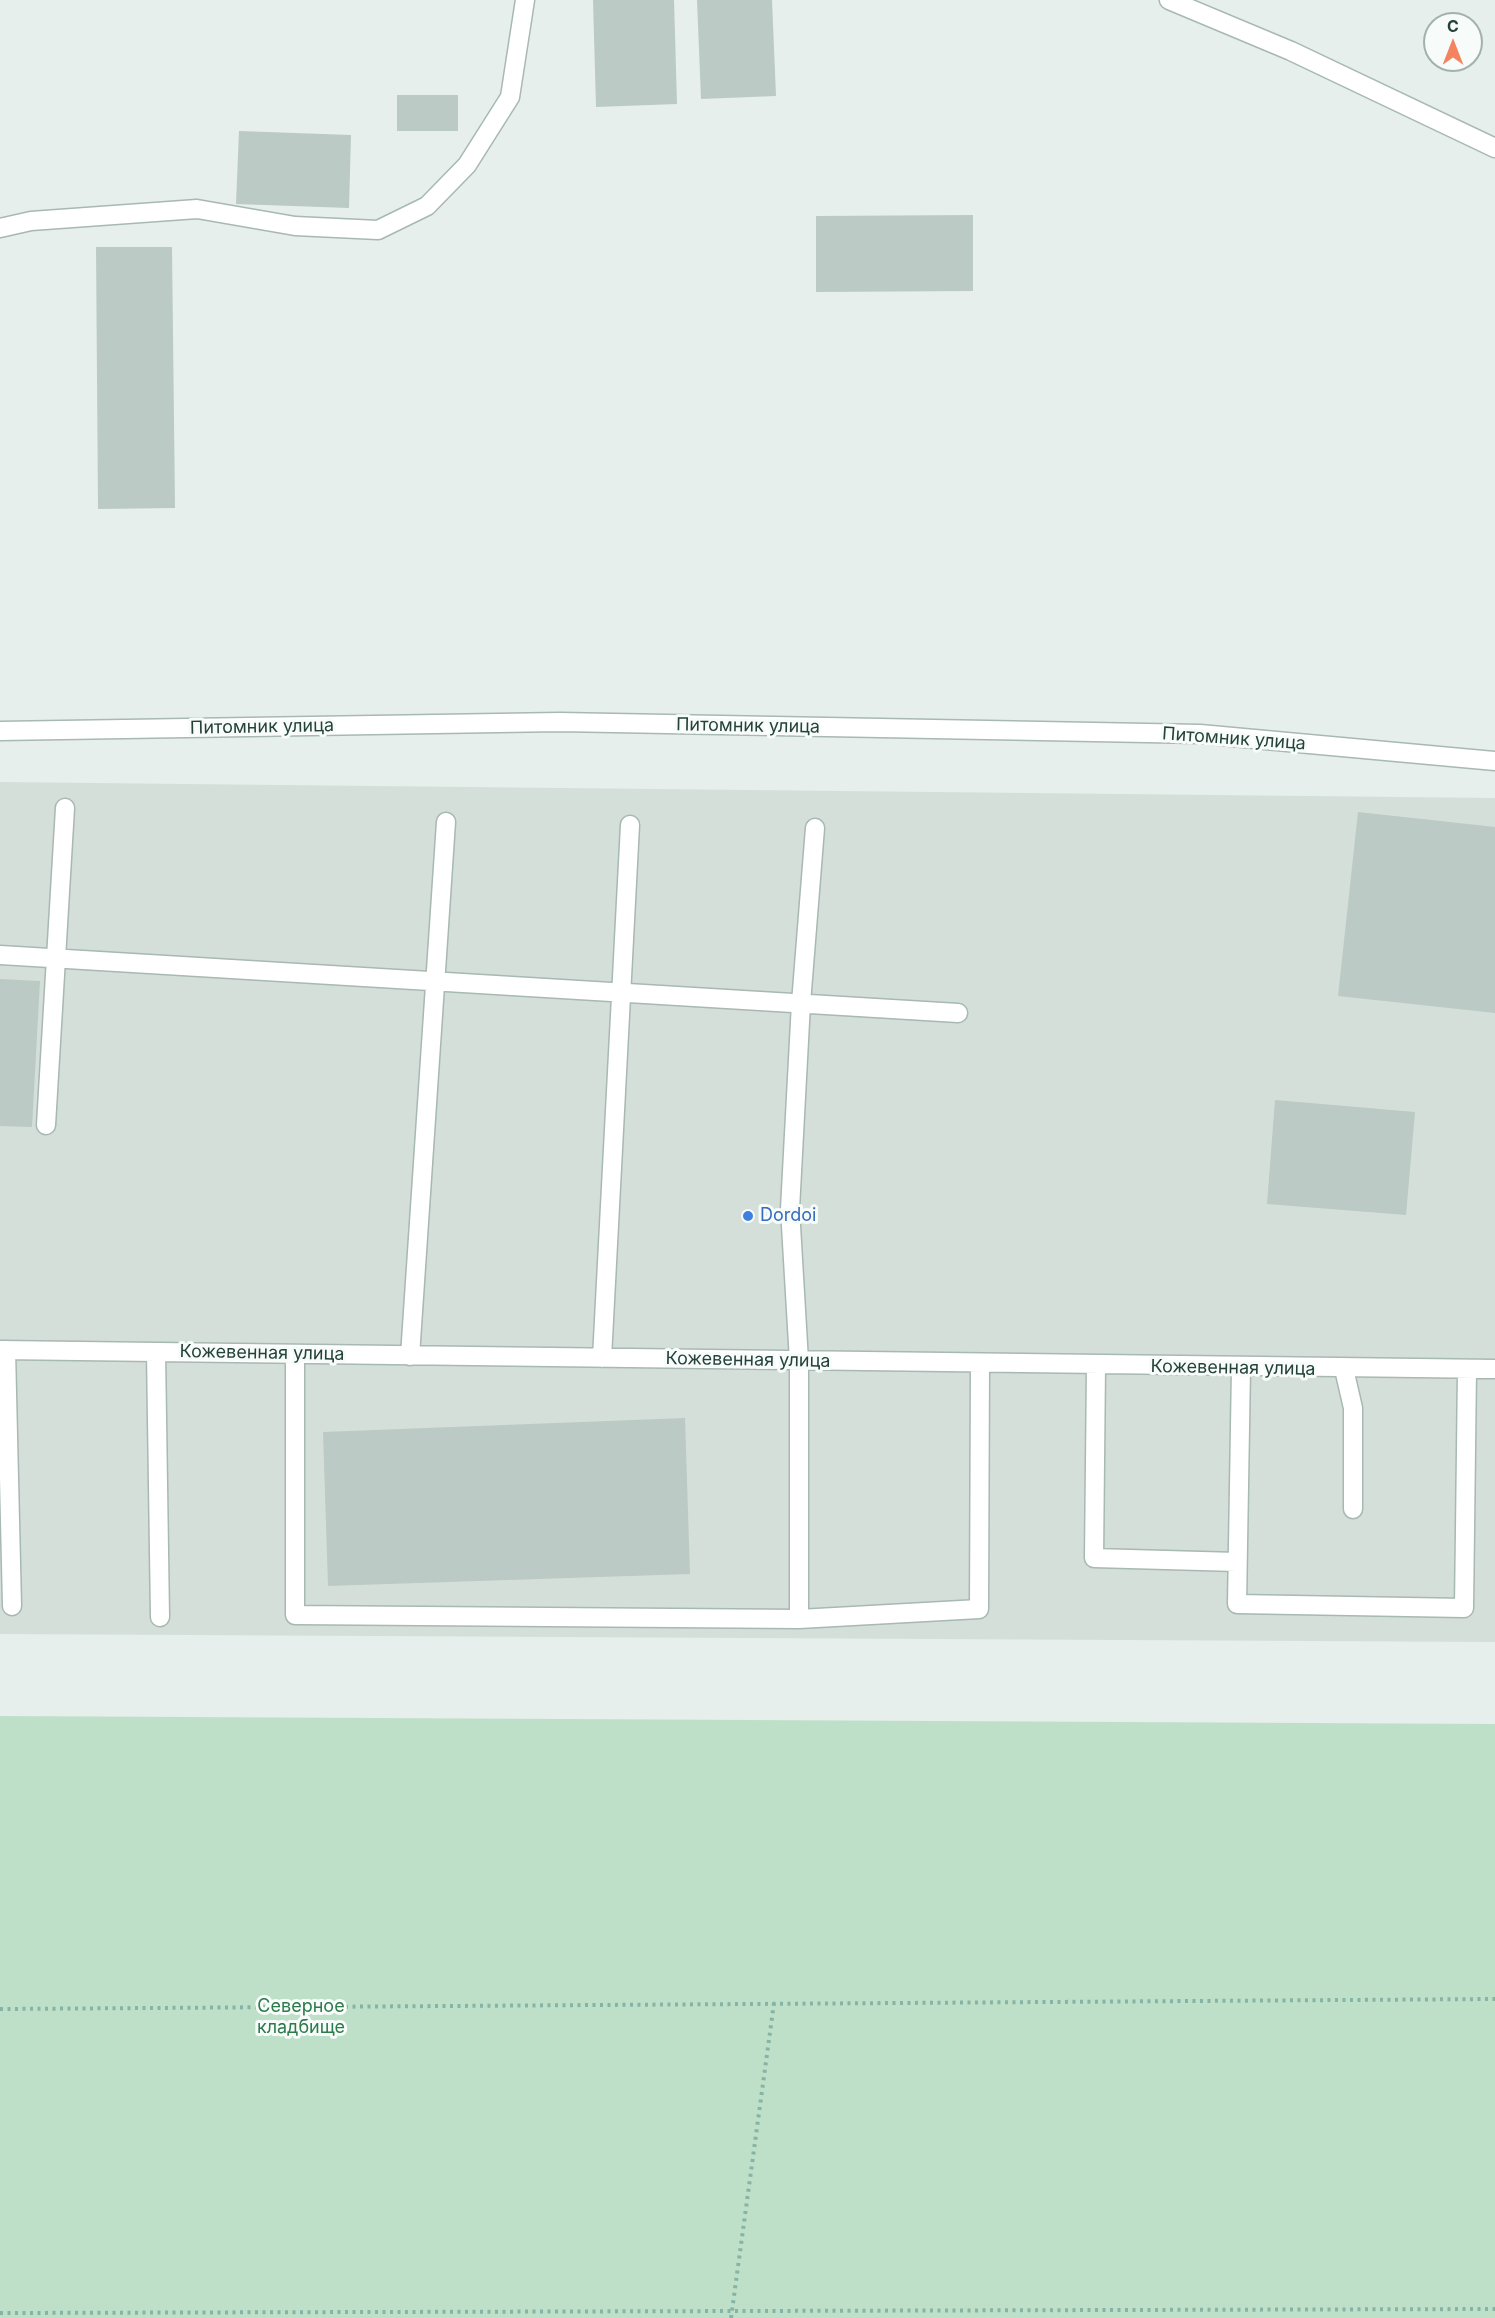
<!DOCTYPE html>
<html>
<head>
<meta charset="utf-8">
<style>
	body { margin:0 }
	#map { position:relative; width:1495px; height:2318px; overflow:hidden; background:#e6efeb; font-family:Inter,sans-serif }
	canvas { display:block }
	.north { position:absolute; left:1423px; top:12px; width:60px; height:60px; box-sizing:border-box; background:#f7fbf9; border:2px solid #a3b1ad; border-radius:50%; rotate:0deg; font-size:16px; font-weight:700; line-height:24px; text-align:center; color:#24423a }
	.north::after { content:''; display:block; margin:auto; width:21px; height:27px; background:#f4845f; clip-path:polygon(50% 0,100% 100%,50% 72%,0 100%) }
</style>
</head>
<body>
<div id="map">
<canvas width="1495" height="2318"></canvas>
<div class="north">С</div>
</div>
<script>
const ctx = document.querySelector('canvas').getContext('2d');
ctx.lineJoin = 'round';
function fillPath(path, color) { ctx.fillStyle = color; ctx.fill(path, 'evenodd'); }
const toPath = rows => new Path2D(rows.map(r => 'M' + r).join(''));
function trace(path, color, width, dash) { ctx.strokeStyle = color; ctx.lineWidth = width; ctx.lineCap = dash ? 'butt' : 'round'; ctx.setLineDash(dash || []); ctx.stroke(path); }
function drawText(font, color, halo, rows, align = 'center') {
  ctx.font = font + ' Inter,sans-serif'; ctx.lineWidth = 6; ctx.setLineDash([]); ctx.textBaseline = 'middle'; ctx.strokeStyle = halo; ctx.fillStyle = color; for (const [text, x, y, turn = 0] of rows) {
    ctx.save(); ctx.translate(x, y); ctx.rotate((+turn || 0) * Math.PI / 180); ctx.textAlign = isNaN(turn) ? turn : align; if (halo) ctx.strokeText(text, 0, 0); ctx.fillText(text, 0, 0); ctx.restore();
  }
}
const built = toPath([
	[0,782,1495,798,1495,1642,0,1634]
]);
const green = toPath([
	[0,1716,1495,1724,1495,2318,0,2318]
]);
const building = toPath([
	[593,0,674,0,677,104,596,107],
	[697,0,772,0,776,96,701,99],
	[397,95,458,95,458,131,397,131],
	[239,131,351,135,349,208,236,204],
	[973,215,973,291,816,292,816,216],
	[96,247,172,247,175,508,98,509],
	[1358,812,1495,827,1495,1013,1338,996],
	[0,979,40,981,32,1127,0,1126],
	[1275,1100,1415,1112,1406,1215,1267,1204],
	[685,1418,690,1574,328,1586,323,1432]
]);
const path = toPath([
	[0,2009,1495,1999],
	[0,2313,1495,2309],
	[731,2318,774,2003]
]);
const minor = toPath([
	[1169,0,1291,51,1495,148],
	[0,228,31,221,197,209,295,226,378,230,427,206,467,165,510,97,525,0],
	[0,731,560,722,1200,734,1495,761],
	[0,955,958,1013],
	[46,1125,65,808],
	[0,1350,1495,1369],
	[6,1350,12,1606],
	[156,1352,160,1617],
	[295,1354,295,1615,799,1619,979,1609,980,1364],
	[410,1356,446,822],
	[602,1358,630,825],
	[1096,1366,1094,1558,1237,1562],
	[1241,1368,1237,1604,1464,1608,1467,1370],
	[1344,1369,1353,1408,1353,1509],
	[799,1619,799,1361,790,1209,801,1003,815,828]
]);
const markers = [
	[748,1216,6,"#3f7fe0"]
];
const streetNames = [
	["Питомник улица",748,726,1],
	["Питомник улица",262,727,-1],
	["Питомник улица",1234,739,4],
	["Кожевенная улица",262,1353,1],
	["Кожевенная улица",748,1360,1],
	["Кожевенная улица",1233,1368,1]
];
const shopNames = [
	["Dordoi",760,1216]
];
const parkNames = [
	["Северное",301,2007],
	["кладбище",301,2028]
];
fillPath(built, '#d4dfda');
fillPath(green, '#bfe0c8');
fillPath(building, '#bbcac4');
trace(minor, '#a8b8b2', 21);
trace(path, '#86b3a5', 4, [3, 4.5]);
trace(minor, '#fff', 18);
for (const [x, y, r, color] of markers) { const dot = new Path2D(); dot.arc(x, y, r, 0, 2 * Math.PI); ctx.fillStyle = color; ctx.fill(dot); trace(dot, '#f7fbf9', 2); }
drawText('18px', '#24423a', '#f7fbf9', streetNames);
drawText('18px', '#366cbe', '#f7fbf9', shopNames, 'left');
drawText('18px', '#2d7a4b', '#f7fbf9', parkNames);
</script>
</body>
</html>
